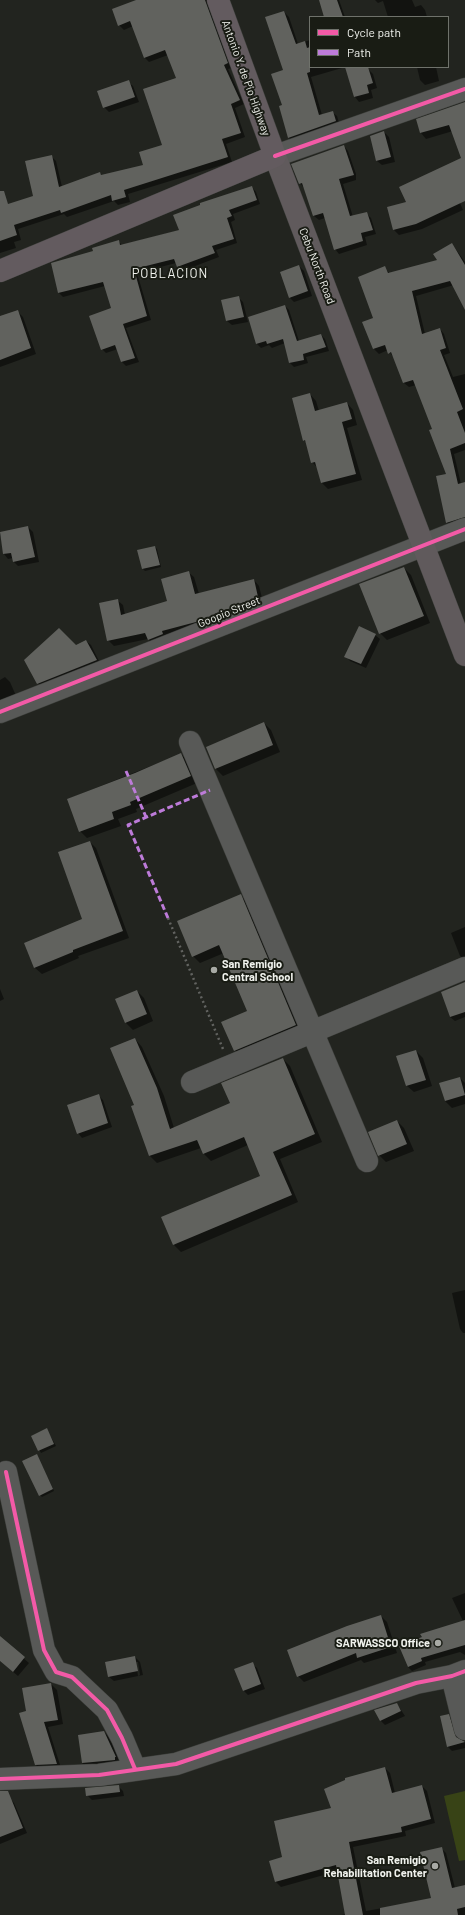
<!DOCTYPE html>
<html>
<head>
<meta charset="utf-8">
<style>
	body { margin:0 }
	#map { position:relative; width:465px; height:1915px; overflow:hidden; background:#22241f; font-family:Barlow,sans-serif }
	canvas { display:block }
	.legend { position:absolute; left:309px; top:16px; width:140px; height:52px; box-sizing:border-box; background:#191c14; border:1px solid #6f726b; margin:0; padding:5px 7px; list-style:none; font-size:12px; color:#f0f2ed }
	.legend li { display:flex; align-items:center; gap:8px; height:20px }
	.legend b { width:20px; border:1px solid #6f726b }
</style>
</head>
<body>
<div id="map">
<canvas width="465" height="1915"></canvas>
<ul class="legend">
<li><b style="height:5px;background:#f35aa7"></b>Cycle path</li>
<li><b style="height:5px;background:#bd7bd9"></b>Path</li>
</ul>
</div>
<script>
const ctx = document.querySelector('canvas').getContext('2d');
ctx.lineJoin = 'round';
function fillPath(path, color) { ctx.fillStyle = color; ctx.fill(path, 'evenodd'); }
const toPath = rows => new Path2D(rows.map(r => 'M' + r).join(''));
function trace(path, color, width, dash) { ctx.strokeStyle = color; ctx.lineWidth = width; ctx.lineCap = dash ? 'butt' : 'round'; ctx.setLineDash(dash || []); ctx.stroke(path); }
function drawText(font, color, halo, rows, align = 'center') {
  ctx.font = font + ' Barlow,sans-serif'; ctx.lineWidth = 4; ctx.setLineDash([]); ctx.textBaseline = 'middle'; ctx.strokeStyle = halo; ctx.fillStyle = color; for (const [text, x, y, turn = 0] of rows) {
    ctx.save(); ctx.translate(x, y); ctx.rotate((+turn || 0) * Math.PI / 180); ctx.textAlign = isNaN(turn) ? turn : align; if (halo) ctx.strokeText(text, 0, 0); ctx.fillText(text, 0, 0); ctx.restore();
  }
}
const green = toPath([
	[465,1791,465,1860,459,1861,444,1796]
]);
const shadow = toPath([
	[139,0,208,0,232,68,228,69,244,104,235,108,245,137,226,144,232,162,128,194,130,202,118,205,114,201,67,217,64,214,18,229,21,240,14,242,16,248,0,253,0,208,35,197,51,156,56,161,62,187,100,173,102,176,144,166,164,146,177,78,168,55,149,62,145,58,133,26,124,30,119,25],
	[324,0,339,0,345,17,325,17],
	[375,0,412,0,415,7,421,5,425,10,427,17,388,17,383,1,378,3],
	[284,12,289,17,298,44,310,40,310,67,342,68,311,77,322,115,332,112,337,116,340,126,293,142,289,138,283,106],
	[417,67,436,67,439,81,425,85,420,80],
	[368,69,373,74,377,88,371,90,373,98,359,102,355,97,348,75],
	[128,82,133,86,139,102,109,112,104,107],
	[465,103,465,180,452,185,463,210,422,229,399,235,394,230,408,202,463,159,453,131,426,139,421,133,417,120],
	[384,132,389,137,395,162,382,165,377,161],
	[344,146,348,151,356,174,356,180,343,184,353,217,366,213,371,218,376,234,365,237,367,245,339,254,335,249,325,218,319,220,314,216,304,188,300,183],
	[252,187,256,192,260,204,233,214,235,220,231,222,237,243,216,250,219,257,182,271,176,263,137,273,151,320,126,328,139,362,126,366,122,362,118,349,106,353,102,349,112,309,105,286,63,297,59,293,52,264,94,252,118,241,122,245,180,230],
	[452,244,465,262,465,298,454,285,416,296,425,334,440,329,444,334,450,353,444,355,453,377,465,374,465,450,454,454,461,484,465,483,465,510,460,511,463,522,451,527,447,523,447,475,433,430,416,385,409,387,404,383,394,358,388,350,379,354,374,349,363,323,374,318,385,268,390,274,438,260],
	[299,266,304,271,312,296,294,302,290,298],
	[238,297,243,302,248,322,232,325,227,321],
	[285,306,289,310,299,341,321,335,325,339,329,351,306,357,308,363,294,367,290,363,285,343,272,348,269,345,261,348,257,344,249,318],
	[17,311,23,317,36,354,0,367,0,317],
	[310,394,316,401,319,411,347,403,353,410,357,425,347,428,362,480,328,489,322,483,318,468,312,462,307,443,304,440],
	[28,527,33,532,39,562,18,566,14,562,13,558,8,559,4,554,0,533],
	[155,547,157,549,161,567,145,571,143,569,138,551],
	[404,568,411,575,430,623,387,640,380,633],
	[188,572,194,577,199,594,254,580,259,586,263,602,154,645,148,639,114,646,108,640,117,600,123,605,125,615,169,602],
	[375,635,380,639,366,668,350,661,346,656],
	[86,641,91,645,101,665,42,688,38,683,76,646],
	[5,677,10,682,17,698,0,706,0,680],
	[264,723,271,730,280,752,223,776,216,769,207,747],
	[181,754,188,761,197,783,136,809,137,812,118,819,121,826,87,838,80,831,68,799],
	[90,842,96,848,129,938,78,956,79,958,42,974,35,968,25,944,83,920],
	[240,895,247,902,302,1032,242,1057,235,1050,248,1012,224,953,200,963,193,956],
	[465,927,465,960,460,956,451,933],
	[465,983,465,1017,455,1021,450,1017,442,992],
	[0,989,4,999,0,1001],
	[137,991,144,998,153,1021,133,1030,126,1023,116,1000],
	[135,1039,142,1047,164,1096,174,1128,231,1104,283,1059,290,1066,322,1142,280,1159,298,1202,181,1252,174,1245,261,1176,248,1145,211,1161,204,1154,201,1148,157,1163,150,1156,133,1106,135,1105],
	[416,1051,423,1058,432,1086,414,1092,407,1086],
	[460,1078,465,1083,465,1104,452,1108,445,1101],
	[98,1095,103,1100,112,1127,82,1138,78,1133],
	[397,1121,404,1128,414,1151,386,1162,379,1155],
	[465,1290,465,1333,463,1333,460,1329,452,1293],
	[47,1430,56,1446,41,1453,32,1436],
	[37,1455,54,1491,42,1497,40,1495],
	[465,1593,465,1655,460,1652,425,1662,426,1665,412,1671,408,1667,463,1621,452,1598],
	[381,1616,387,1622,397,1653,364,1663,361,1660,304,1682,298,1676],
	[1,1639,29,1663,18,1676,0,1661],
	[135,1657,140,1662,143,1675,114,1681,109,1677],
	[136,1662,138,1662,140,1675,138,1676],
	[252,1664,257,1668,265,1689,248,1695,243,1690],
	[52,1685,57,1690,63,1724,48,1727,61,1768,40,1769,36,1765,24,1689],
	[397,1704,405,1716,385,1725,380,1720],
	[448,1715,453,1720,459,1741,465,1742,465,1748,452,1751,448,1747],
	[104,1732,109,1737,120,1761,87,1767,82,1763],
	[385,1768,390,1773,395,1793,422,1786,427,1791,435,1823,405,1831,406,1836,353,1847,366,1911,433,1899,441,1848,446,1853,455,1888,465,1886,465,1915,342,1915,346,1914,338,1871,281,1887,276,1882,270,1862,283,1858,333,1809],
	[118,1786,123,1791,124,1796,92,1800,87,1795],
	[10,1798,14,1803,27,1833,0,1844,0,1802]
]);
const building = toPath([
	[136,0,205,0,228,63,224,65,240,100,231,104,241,133,222,139,228,157,124,190,126,197,112,201,111,195,61,213,60,210,14,225,17,235,0,241,0,191,4,191,8,204,33,196,25,161,52,155,59,187,100,172,101,175,143,165,139,152,162,145,143,89,176,78,165,50,144,58,130,21,118,26,112,9],
	[319,0,337,0,343,17,324,17],
	[284,11,296,44,305,41,307,48,310,47,310,72,307,73,319,115,333,111,336,121,288,138,279,106,282,105,271,74,283,70,265,17],
	[345,67,368,67,373,83,367,85,369,93,354,97],
	[129,80,135,97,103,108,97,91],
	[465,102,465,201,416,224,393,230,387,207,406,202,399,187,461,158,449,125,420,133,416,119],
	[384,131,391,157,376,161,370,136],
	[344,145,354,175,339,179,350,216,367,212,373,230,361,233,363,241,334,250,323,213,313,216,302,183,299,184,291,164],
	[252,186,257,200,229,210,232,216,227,218,234,239,212,246,215,253,177,267,174,259,134,269,147,316,123,324,135,358,121,362,115,345,101,350,89,316,111,308,103,282,58,293,51,263,93,251,92,248,119,240,120,245,179,230,173,215,200,205,200,203],
	[452,243,465,265,465,310,450,281,412,291,422,334,440,328,446,348,440,350,463,409,457,412,465,433,465,443,450,449,458,484,465,482,465,517,446,523,436,476,446,474,429,430,432,429,413,380,403,383,391,352,388,354,385,345,373,349,362,322,373,318,358,277,385,266,388,273,437,260,433,254],
	[299,265,308,291,289,298,280,272],
	[239,296,244,317,226,321,221,300],
	[285,305,297,341,321,334,326,347,303,354,304,360,289,363,283,339,267,344,266,341,256,344,248,317],
	[18,310,31,348,0,360,0,316],
	[310,393,315,411,347,402,352,419,342,422,356,474,321,483,315,462,311,463,305,440,303,441,292,398],
	[28,526,35,557,13,562,11,553,3,554,0,532],
	[155,546,160,565,142,569,137,550],
	[404,567,424,616,379,634,359,584],
	[189,571,195,594,254,579,258,597,196,622,162,631,163,634,148,640,145,633,107,641,99,603,118,599,121,615,167,601,161,579],
	[359,626,376,634,361,664,344,657],
	[59,628,76,645,86,640,97,660,37,684,24,660],
	[264,722,273,745,215,769,206,747],
	[181,753,191,776,130,802,131,805,112,812,114,819,79,832,67,799,135,773],
	[90,841,123,931,73,950,73,952,34,968,24,943,82,919,58,852],
	[241,894,296,1025,234,1051,221,1022,247,1011,219,945,192,957,177,921],
	[465,982,465,1012,450,1017,441,992],
	[137,990,147,1014,125,1023,115,999],
	[135,1038,157,1088,170,1129,230,1103,221,1083,283,1058,315,1134,273,1152,292,1195,173,1245,161,1217,260,1176,244,1137,203,1154,197,1140,149,1156,131,1106,134,1105,110,1048],
	[416,1050,426,1080,406,1086,396,1056],
	[460,1077,465,1095,445,1101,439,1083],
	[99,1094,108,1123,77,1134,67,1105],
	[397,1120,407,1144,378,1156,368,1132],
	[47,1428,54,1444,38,1451,31,1436],
	[37,1454,53,1489,39,1496,22,1461],
	[381,1615,391,1647,357,1658,356,1653,297,1677,287,1650,347,1626],
	[465,1620,465,1645,421,1658,422,1661,408,1667,399,1646,422,1637,420,1634],
	[0,1636,25,1657,13,1672,0,1661],
	[135,1656,138,1671,108,1677,105,1662],
	[253,1662,261,1684,243,1691,234,1669],
	[51,1683,58,1720,44,1722,57,1764,35,1765,19,1713,26,1711,22,1688],
	[397,1703,401,1711,380,1721,374,1710],
	[449,1714,456,1737,465,1742,447,1747,440,1716],
	[104,1731,116,1757,115,1757,115,1760,82,1763,78,1735],
	[385,1767,392,1793,422,1785,431,1819,401,1827,402,1832,349,1842,363,1915,345,1915,336,1865,275,1882,269,1861,282,1857,274,1821,331,1808,324,1789,345,1780,345,1778],
	[119,1785,120,1792,86,1796,85,1788],
	[0,1791,8,1791,23,1828,0,1837],
	[442,1847,452,1888,465,1885,465,1907,457,1909,458,1915,380,1915,380,1908,431,1898,420,1852]
]);
const path = toPath([
	[168,918,223,1049]
]);
const minor = toPath([
	[275,156,465,89],
	[0,712,465,529],
	[190,742,367,1161],
	[192,1082,465,968],
	[6,1472,44,1650,56,1672,72,1677,107,1710,122,1738,135,1769],
	[452,1676,465,1729],
	[0,1779,99,1775,176,1764,416,1683,452,1676,465,1671]
]);
const major = toPath([
	[275,156,465,655]
]);
const highway = toPath([
	[0,271,275,156,218,0]
]);
const quiet = toPath([
	[126,771,146,817],
	[168,918,128,825,210,790]
]);
const cycleway = toPath([
	[275,156,465,89],
	[0,712,465,529],
	[6,1472,44,1650,56,1672,72,1677,107,1710,122,1738,135,1769],
	[0,1779,99,1775,176,1764,416,1683,452,1676,465,1671]
]);
const markers = [
	[214,970,4,"#a8aaa5"],
	[438,1643,4,"#a8aaa5"],
	[435,1866,4,"#a8aaa5"]
];
const streetNames = [
	["Antonio Y. de Pio Highway",246,78,70],
	["Cebu North Road",317,266,69],
	["Goopio Street",229,612,-22]
];
const poiNames = [
	["San Remigio",222,964,"left"],
	["Central School",222,977,"left"],
	["SARWASSCO Office",430,1643],
	["San Remigio",427,1860],
	["Rehabilitation Center",427,1873]
];
const quarterNames = [
	["POBLACION",170,274]
];
fillPath(green, '#384316');
fillPath(shadow, '#0007');
fillPath(building, '#61625e');
trace(minor, '#3c3e3a', 23);
trace(major, '#3c3e3a', 23);
trace(highway, '#3c3e3a', 23);
trace(path, '#626360', 2.5, [2, 3]);
trace(minor, '#585957', 22);
trace(major, '#605a5c', 22);
trace(highway, '#635b5f', 22);
trace(quiet, '#bd7bd9', 3, [6, 3]);
trace(cycleway, '#f35aa7', 4);
for (const [x, y, r, color] of markers) { const dot = new Path2D(); dot.arc(x, y, r, 0, 2 * Math.PI); ctx.fillStyle = color; ctx.fill(dot); trace(dot, '#191c14', 1.5); }
drawText('11px', '#f0f2ed', '#191c14', streetNames);
drawText('bold 11px', '#f0f2ed', '#191c14', poiNames, 'right');
ctx.letterSpacing = '1px';
drawText('13px', '#f0f2ed', '#191c14', quarterNames);
ctx.letterSpacing = '0px';
</script>
</body>
</html>
